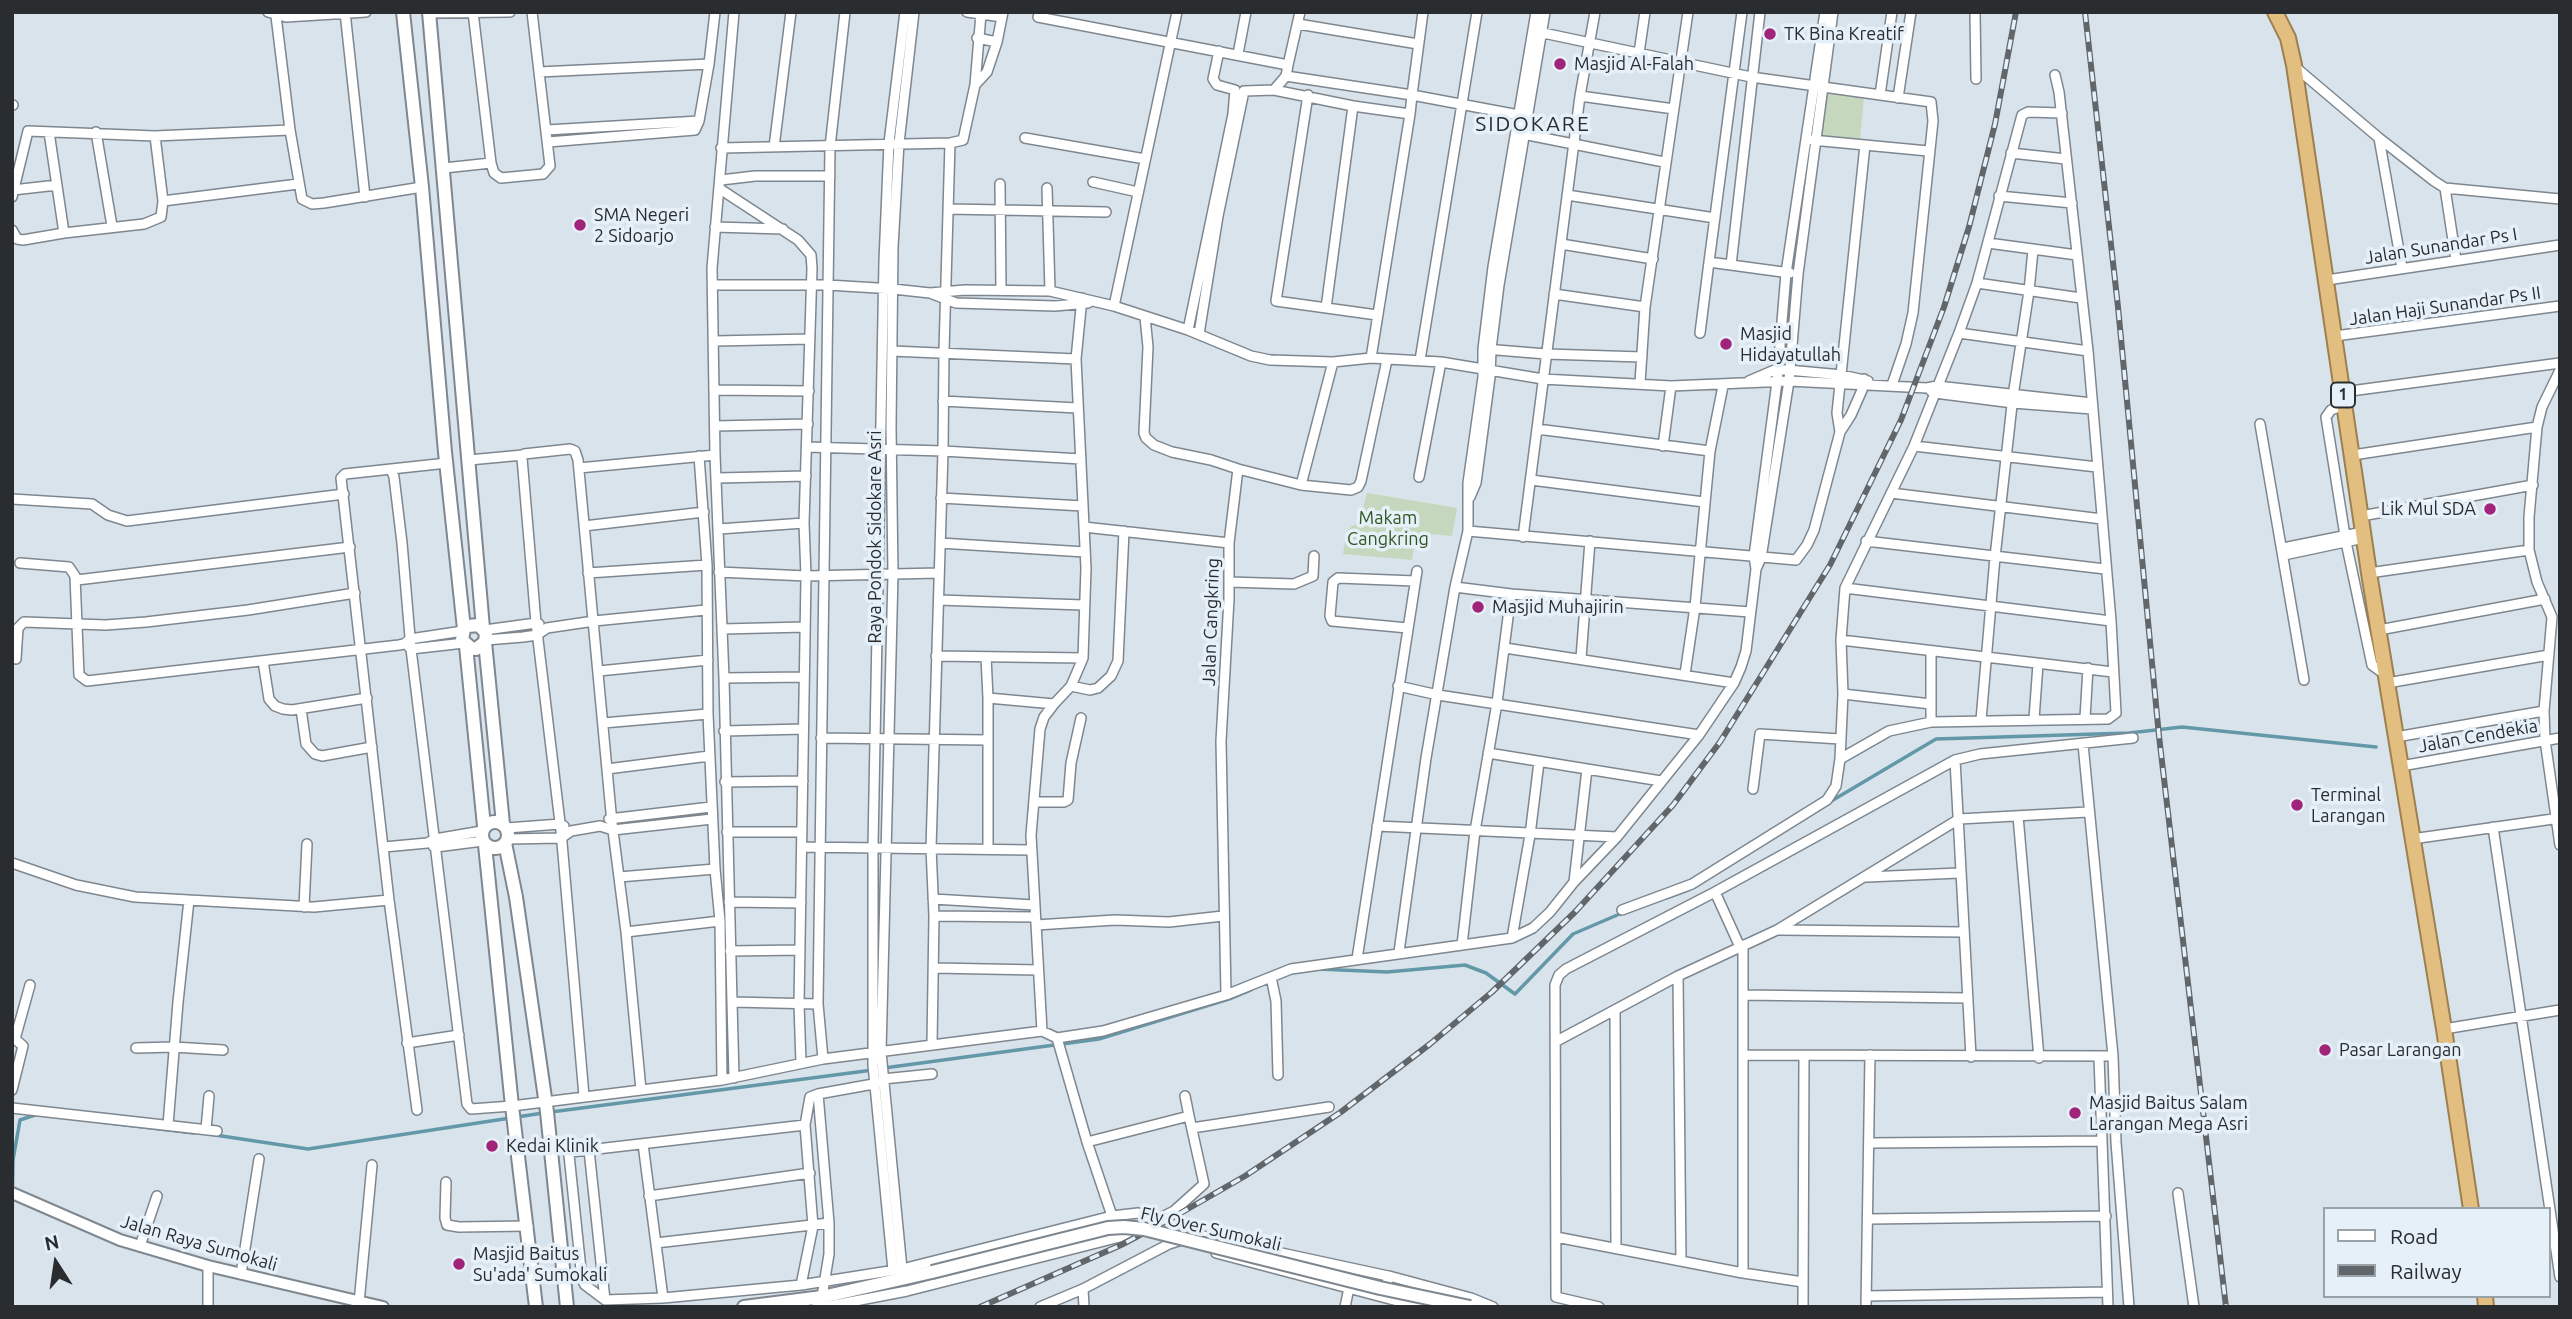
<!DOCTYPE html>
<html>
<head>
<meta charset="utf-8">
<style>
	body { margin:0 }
	#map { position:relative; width:2572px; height:1319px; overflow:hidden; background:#d9e3eb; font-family:Ubuntu,sans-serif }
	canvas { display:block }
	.frame { position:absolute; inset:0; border:14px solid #292d30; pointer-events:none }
	.legend { position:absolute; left:2323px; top:1207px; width:228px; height:91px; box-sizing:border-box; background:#e6f0f9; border:2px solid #9aa2a9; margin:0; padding:9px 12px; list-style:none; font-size:21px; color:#292d30 }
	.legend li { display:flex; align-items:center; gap:14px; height:35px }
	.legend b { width:35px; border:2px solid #9aa2a9 }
	.north { position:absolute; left:21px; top:1228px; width:70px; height:70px; -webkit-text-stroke:5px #e6f0f9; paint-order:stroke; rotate:348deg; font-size:19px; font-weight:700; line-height:28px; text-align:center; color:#292d30 }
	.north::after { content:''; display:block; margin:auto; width:24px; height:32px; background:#292d30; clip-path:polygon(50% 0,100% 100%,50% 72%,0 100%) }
</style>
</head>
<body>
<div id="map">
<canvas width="2572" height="1319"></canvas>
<div class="frame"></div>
<ul class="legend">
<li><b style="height:9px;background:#fff"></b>Road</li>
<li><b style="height:9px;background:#60666a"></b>Railway</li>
</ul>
<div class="north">N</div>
</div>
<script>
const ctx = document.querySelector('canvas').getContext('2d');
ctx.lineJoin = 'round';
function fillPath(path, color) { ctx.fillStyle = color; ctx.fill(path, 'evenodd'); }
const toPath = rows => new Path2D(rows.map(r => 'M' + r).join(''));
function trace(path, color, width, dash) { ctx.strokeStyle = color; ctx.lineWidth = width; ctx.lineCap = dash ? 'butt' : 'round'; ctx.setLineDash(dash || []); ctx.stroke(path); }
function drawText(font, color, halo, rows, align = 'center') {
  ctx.font = font + ' Ubuntu,sans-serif'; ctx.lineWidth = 7; ctx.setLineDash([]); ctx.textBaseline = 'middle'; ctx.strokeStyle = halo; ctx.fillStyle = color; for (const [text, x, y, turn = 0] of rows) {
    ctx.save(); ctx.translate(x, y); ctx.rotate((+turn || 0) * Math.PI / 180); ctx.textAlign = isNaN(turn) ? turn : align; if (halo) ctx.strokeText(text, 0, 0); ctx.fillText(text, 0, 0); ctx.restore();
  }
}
const green = toPath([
	[1823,92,1864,97,1860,139,1819,135],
	[1367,493,1457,508,1452,536,1416,533,1412,560,1343,554,1347,530,1360,521]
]);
const stream = toPath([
	[1828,803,1936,739,2129,733,2182,727,2376,747],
	[1666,898,1688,890],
	[1318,969,1387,972,1465,965,1486,973,1515,994,1573,934,1622,913],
	[884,1068,1099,1039,1232,998,1251,990],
	[551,1112,873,1070],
	[101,1122,194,1133],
	[215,1135,308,1149,543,1113],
	[12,1211,13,1160,20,1120,38,1114]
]);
const minor = toPath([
	[268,12,286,17,366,12],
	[345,12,365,197],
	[473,12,491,163,494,173,501,178,543,174,550,166,532,12],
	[734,12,712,268,715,455,724,678,732,1002,818,1004],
	[1423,12,1412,95,1524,116],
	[1742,12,1709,262,1790,273],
	[1975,12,1976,79],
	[429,13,510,12],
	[981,14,1002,17],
	[276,16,290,130,302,199,312,204,324,203,422,187],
	[1038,17,1288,65,1286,76,1274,90,1244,91,1218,216,1199,334],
	[1298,24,1418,44],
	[1534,31,1751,77,1931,102,1933,121,1913,313,1906,344,1892,385],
	[977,38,997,42,1003,12],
	[1639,53,1645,12],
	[1238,54,1246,12],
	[1288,65,1300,12],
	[2294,66,2379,138,2434,181,2445,188,2560,199],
	[539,72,709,64],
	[1286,76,1412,95,1410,114],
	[975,85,987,72,997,42],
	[1274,90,1353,106,1410,114,1371,358],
	[1308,95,1276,301,1377,315],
	[1880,95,1892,12],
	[1580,96,1674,109],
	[1898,98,1911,12],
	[12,105,13,105],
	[547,130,699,121],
	[49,132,64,233],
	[96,132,112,226],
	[1518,133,1664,162],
	[1025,138,1145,159],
	[2379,138,2402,268],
	[1812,140,1928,151],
	[548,142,695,130,699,121,709,64,715,12],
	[774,147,791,12],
	[721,148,950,143,963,140,975,85,981,14,967,12],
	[2011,153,2066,159],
	[444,168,491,163],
	[721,180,755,176,830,176],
	[1093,182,1138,192],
	[1000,184,1001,290],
	[1047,188,1050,291],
	[2445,188,2456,260],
	[720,189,798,240,811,255,812,268,804,523,806,576,799,1004,801,1063],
	[13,190,57,185],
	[1567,195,1715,218],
	[1999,196,2072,203],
	[12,197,28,131,155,136,290,130],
	[163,201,298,184],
	[949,209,1106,212],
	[715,227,783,229],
	[12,230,17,239,23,240,64,233,144,224,161,217,163,201,155,136],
	[1988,243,2077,255],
	[1561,244,1653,259],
	[1731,265,1760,12],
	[2327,280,2560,245],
	[1977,283,2081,298],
	[714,285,828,285,893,289,930,293,956,303,1055,306,1088,303],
	[930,293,965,290,1050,291,1114,306,1188,330,1251,356,1270,360,1333,362,1371,358,1441,362,1543,379,1671,386,1789,381,1927,388,1937,386,2092,403],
	[1554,294,1645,307],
	[1114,306,1177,12],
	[1326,308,1353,106],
	[1145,317,1148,347,1144,433,1146,438,1154,445,1172,452,1211,460,1238,469,1229,543,1229,599,1221,741,1226,995],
	[1188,330,1233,114,1235,90,1217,85,1213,79,1219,51],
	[1700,333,1709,262],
	[1959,333,2088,351],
	[2335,336,2560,306],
	[715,341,810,339],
	[1485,349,1546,354,1642,357],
	[892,351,1076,359],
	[1420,360,1477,12],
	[2560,370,2542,407,2537,427,2529,517,2529,550,2537,582,2552,617,2544,711,2545,740,2560,845],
	[1749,381,1777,369,1842,375,1868,381],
	[1640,383,1645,307,1688,12],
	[716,390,809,391],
	[1931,391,1935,393,2013,403,2092,409],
	[2343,392,2560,363],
	[943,401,1077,408],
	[2344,405,2331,410,2326,417,2346,542,2372,665,2386,675],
	[2260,424,2304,680],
	[715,426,808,424],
	[1537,429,1710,451],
	[1840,432,1837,413,1865,145],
	[1663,446,1671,386],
	[1914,446,2097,467],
	[807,447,943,451,1081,459],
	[2353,455,2537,427],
	[699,456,707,565,708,714,715,869,720,921,722,1080],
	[469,460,523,455],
	[579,468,715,455],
	[391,469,394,477,402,543,411,649,467,1104,471,1109,512,1106,722,1080,823,1059,1042,1031,1057,1038,1103,1031,1226,995,1291,969,1512,938,1533,928,1550,912,1574,882,1617,837,1699,735,1734,683,1741,667,1746,651,1756,569,1761,558,1789,381,1798,274,1833,12],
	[1238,469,1301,485,1351,490,1358,487,1361,481,1387,360],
	[1419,477,1441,362],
	[717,478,806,476],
	[1531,480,1704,502],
	[1301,485,1333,362],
	[1891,493,2102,519],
	[1470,497,1476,483,1490,377,1491,349,1499,285,1545,12],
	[941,498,1083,506],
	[12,499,92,504,108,515,127,521,344,494],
	[2361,516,2533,485],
	[584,526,704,512],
	[1084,527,1229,543],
	[719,529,804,523],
	[1468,531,1796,560,1807,545,1814,530,1840,432,1851,415,1862,390,1864,379],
	[1523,537,1580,96,1595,12],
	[1866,541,2105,569],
	[940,543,1085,552],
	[2283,548,2363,532],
	[2284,555,2364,538],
	[20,563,69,567,75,576,79,675,87,681,399,645,404,644,410,639,463,631],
	[1756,569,1754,556,1777,382,1786,273,1825,12],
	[719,572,806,576,938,573],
	[588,573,707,565],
	[2369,573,2529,550],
	[77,580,350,547],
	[1229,582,1294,584,1313,576,1314,556],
	[1455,587,1511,594,1750,612],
	[1845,588,2111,621],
	[939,600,1083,605],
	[1408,628,1332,621,1330,616,1333,582,1338,578,1415,581],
	[722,629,805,627],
	[485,630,536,623,539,624],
	[2379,630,2545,599],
	[486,640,523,637,537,635,547,628,594,621,706,610],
	[1841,640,2113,672],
	[409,647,411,649,464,643],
	[1505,648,1734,683],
	[936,656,1083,658],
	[986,657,988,698,988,848],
	[1581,658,1590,541],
	[16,659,18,628,24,622,106,625,146,622,248,610,355,593],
	[263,661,269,699,275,706,283,709,292,710,367,698],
	[599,671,708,660],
	[1685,674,1695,607,1710,451,1723,386],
	[724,678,804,677],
	[2387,683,2549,655],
	[1071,686,1090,690,1098,688,1111,676,1118,661,1124,531],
	[1398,686,1438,695,1699,735],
	[1843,694,1931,704],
	[988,698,1054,704],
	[301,709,306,744,315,754,322,756,372,747],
	[2085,718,2088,668],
	[2034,719,2038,664],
	[1981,720,1995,557,2013,396,2029,291,2033,250],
	[1931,722,1931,651],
	[603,723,708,714],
	[724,731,803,729],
	[2396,737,2544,711],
	[821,738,988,740],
	[2083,744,2113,1056,2116,1142,2129,1307],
	[1488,753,1661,781],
	[1840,759,1843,694,1841,640,1845,588,1914,446,1959,333,1977,283,2022,115,2028,112,2062,113],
	[1955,760,1971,1057],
	[2401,766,2560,738],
	[607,769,709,756],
	[725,782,803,781],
	[1753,789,1760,734,1840,739],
	[1034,802,1064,802,1068,800,1071,763,1081,718],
	[2018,816,2039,1058],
	[609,819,711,807],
	[1377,826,1617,837],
	[2493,827,2560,1277],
	[507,828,560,824,564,826],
	[727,832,802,832],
	[508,839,561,838,571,831,600,826,613,830,712,819],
	[2412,839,2560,818],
	[433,846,436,847,483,841],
	[384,847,427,843,435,839,482,831],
	[802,847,1031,850],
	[12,863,76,885,135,897,314,907,389,900],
	[619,877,715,869],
	[1867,877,1959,873],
	[1574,882,1587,769],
	[1715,892,1740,947],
	[933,899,1034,905],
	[729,902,801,903],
	[304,907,307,844],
	[1622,910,1692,884,1827,800,1836,786,1840,759,1889,731,1931,722,2108,719,2116,713,2111,621,2088,351,2059,92,2055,75],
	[934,916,1035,917],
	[1036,925,1115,920,1169,922,1223,916],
	[1780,930,1963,932],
	[626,932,641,1090],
	[1512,938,1530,835,1539,762],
	[1462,945,1475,831,1497,703,1511,594],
	[1743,945,1743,1273],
	[730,951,800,950],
	[1399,952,1426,758,1455,587,1468,531,1468,483,1483,377,1483,349,1493,267,1536,12],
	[1357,959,1417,571],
	[935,968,1038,970],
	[1678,976,1681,1261],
	[1271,977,1276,1001,1278,1075],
	[1744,995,1968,998],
	[732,1002,734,1078],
	[1615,1012,1616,1248],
	[2444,1029,2560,1010],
	[1042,1031,1031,835,1040,729,1044,717,1054,704,1071,686,1083,658,1086,568,1076,359,1082,298],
	[1057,1038,1087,1142,1112,1216],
	[1555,1042,1678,976,1777,930,1959,819,2088,812],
	[407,1043,459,1035],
	[932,1044,934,916,931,848,943,451,944,351,950,143],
	[136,1048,174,1047,223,1050],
	[1744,1055,2113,1056],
	[2099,1057,2108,1307],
	[823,1059,818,1004,830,147,845,12],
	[883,1079,932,1074],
	[12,1090,23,1046,15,1039,30,985],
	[818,1094,829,1223,829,1254,822,1297],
	[584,1096,561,831,536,623,522,458,524,454,570,449,575,451,578,460,612,823,626,932,720,921],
	[1185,1096,1189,1116],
	[12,1108,217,1131],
	[417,1110,389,900,341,478,345,474,447,463],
	[168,1125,178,1002,189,900],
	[805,1125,571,1152,569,1155,582,1279,585,1285,605,1300,663,1298,801,1285,902,1269,1112,1216,1138,1213,1152,1222,1120,1237,907,1291,829,1306,820,1305,812,1298],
	[1192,1128,1329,1107],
	[206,1129,209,1096],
	[1087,1142,1189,1116,1204,1184,1174,1211,1152,1222],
	[1870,1143,2102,1141],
	[643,1144,663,1298],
	[589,1150,605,1300],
	[446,1182,445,1218,447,1225,459,1227,528,1226],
	[2178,1193,2194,1307],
	[649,1196,810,1173],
	[1868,1219,2106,1216],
	[1556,1237,1743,1273,1803,1282],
	[656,1243,829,1223],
	[140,1246,157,1196],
	[1216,1253,1420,1307],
	[208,1266,208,1307],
	[902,1269,881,1052,893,575,891,427,893,247,899,143,914,12],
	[893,1270,873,1065,873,847,884,261,889,143,905,12],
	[241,1274,259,1159],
	[1389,1276,1471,1298,1493,1307],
	[801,1285,813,1226,805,1125,810,1097,818,1094,879,1083],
	[1083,1289,1084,1307],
	[1866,1296,2107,1292],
	[359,1303,372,1165],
	[1040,1307,1083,1289,1169,1244,1198,1235,1388,1276,1387,1292,1380,1296],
	[1345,1307,1349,1288],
	[1599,1307,1556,1297,1555,985,1559,975,1566,969,1715,892,1955,760,1980,754,2133,738],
	[1803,1307,1804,1056],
	[1866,1307,1870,1055]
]);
const tertiary = toPath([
	[12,1193,120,1240,208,1266,383,1307]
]);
const secondary = toPath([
	[403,12,422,187,445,452,464,629,462,640,471,648,476,649,485,642,486,633,479,625,468,626,464,629],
	[429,12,483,628],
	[485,642,503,824],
	[466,646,484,826],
	'482 835a13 13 0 1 1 26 0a13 13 0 1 1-26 0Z',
	[505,843,516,897,547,1112,567,1307],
	[485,845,512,1106,536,1307],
	[744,1307,822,1297,932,1272]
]);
const trunk = toPath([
	[2275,12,2288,38,2294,65,2369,573,2444,1029,2471,1209],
	[2485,1296,2486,1307]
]);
const rail = toPath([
	[2085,12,2118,307,2159,736,2226,1307],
	[980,1307,1121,1245,1172,1218,1245,1176,1341,1112,1430,1044,1492,992,1575,912,1673,805,1720,742,1830,565,1901,420,1944,307,1969,227,1995,124,2016,12]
]);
const secondaryBridge = toPath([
	[932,1272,1108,1228,1124,1227,1144,1229,1380,1288,1470,1307]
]);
const markers = [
	[1770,34,7,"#9f247a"],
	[1560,64,7,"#9f247a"],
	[580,225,7,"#9f247a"],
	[1726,344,7,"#9f247a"],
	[2490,509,7,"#9f247a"],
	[1478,607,7,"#9f247a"],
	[2297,805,7,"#9f247a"],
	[2325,1050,7,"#9f247a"],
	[2075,1113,7,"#9f247a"],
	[492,1146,7,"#9f247a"],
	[459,1264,7,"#9f247a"]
];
const shields = [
	[2343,395,24]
];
const shieldNames = [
	["1",2343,395]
];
const poiNames = [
	["TK Bina Kreatif",1784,34],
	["Masjid Al-Falah",1574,64],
	["SMA Negeri",594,215],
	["2 Sidoarjo",594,236],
	["Masjid",1740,334],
	["Hidayatullah",1740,355],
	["Lik Mul SDA",2476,509,"right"],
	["Masjid Muhajirin",1492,607],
	["Terminal",2311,795],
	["Larangan",2311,816],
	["Pasar Larangan",2339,1050],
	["Masjid Baitus Salam",2089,1103],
	["Larangan Mega Asri",2089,1124],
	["Kedai Klinik",506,1146],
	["Masjid Baitus",473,1254],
	["Su'ada' Sumokali",473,1275]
];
const streetNames = [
	["Jalan Sunandar Ps I",2441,246,-9],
	["Jalan Haji Sunandar Ps II",2445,306,-8],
	["Raya Pondok Sidokare Asri",875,537,-90],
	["Jalan Cangkring",1211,622,-88],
	["Jalan Cendekia",2478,736,-10],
	["Fly Over Sumokali",1211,1229,13],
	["Jalan Raya Sumokali",199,1243,16]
];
const parkNames = [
	["Makam",1388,518],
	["Cangkring",1388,539]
];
const quarterNames = [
	["SIDOKARE",1533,124]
];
fillPath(green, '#c5d8bd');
trace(stream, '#6398a9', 3.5);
trace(minor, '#7e878f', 12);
trace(tertiary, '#7e878f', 14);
trace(secondary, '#7e878f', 16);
trace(trunk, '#9c804f', 18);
trace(minor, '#fff', 9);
trace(tertiary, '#fff', 10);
trace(secondary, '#fff', 12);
trace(trunk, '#e2be80', 14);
trace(rail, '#60666a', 6);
trace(rail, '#e6f0f9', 3.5, [10]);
trace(secondaryBridge, '#7e878f', 16, []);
trace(secondaryBridge, '#fff', 12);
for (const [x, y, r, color] of markers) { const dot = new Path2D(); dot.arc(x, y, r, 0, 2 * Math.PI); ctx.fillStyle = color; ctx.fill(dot); trace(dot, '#e6f0f9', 2.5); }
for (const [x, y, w] of shields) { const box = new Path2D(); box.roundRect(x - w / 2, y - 12.5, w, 25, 5); ctx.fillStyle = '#e6f0f9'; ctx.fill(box); trace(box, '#292d30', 2); }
drawText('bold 16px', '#292d30', null, shieldNames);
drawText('18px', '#292d30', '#e6f0f9', poiNames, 'left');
drawText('18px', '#292d30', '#e6f0f9', streetNames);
drawText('18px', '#30551f', '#e6f0f9', parkNames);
ctx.letterSpacing = '2px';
drawText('21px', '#292d30', '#e6f0f9', quarterNames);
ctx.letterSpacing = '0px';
</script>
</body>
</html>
